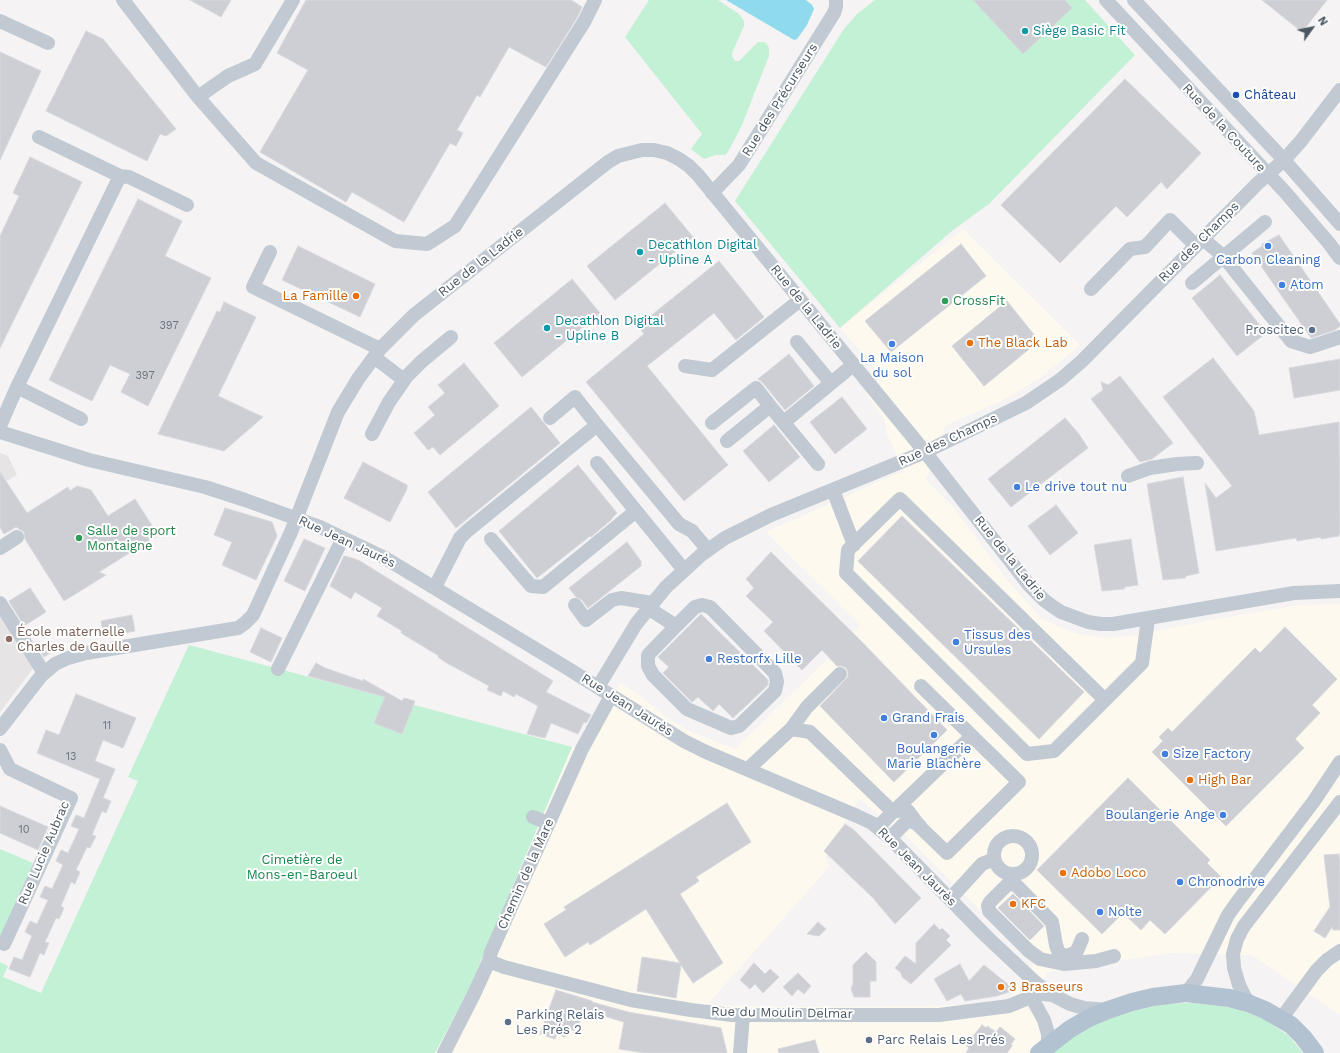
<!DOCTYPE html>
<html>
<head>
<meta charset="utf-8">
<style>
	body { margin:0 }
	#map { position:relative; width:1340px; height:1053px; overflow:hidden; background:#f5f3f3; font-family:"Work Sans",sans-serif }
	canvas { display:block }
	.north { position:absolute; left:1292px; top:8px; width:40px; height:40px; -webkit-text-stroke:3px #fff; paint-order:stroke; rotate:57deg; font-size:11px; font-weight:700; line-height:16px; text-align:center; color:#4a5661 }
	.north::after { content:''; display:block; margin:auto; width:14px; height:18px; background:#4a5661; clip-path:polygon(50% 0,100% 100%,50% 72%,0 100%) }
</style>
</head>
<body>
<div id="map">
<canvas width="1340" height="1053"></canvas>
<div class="north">N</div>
</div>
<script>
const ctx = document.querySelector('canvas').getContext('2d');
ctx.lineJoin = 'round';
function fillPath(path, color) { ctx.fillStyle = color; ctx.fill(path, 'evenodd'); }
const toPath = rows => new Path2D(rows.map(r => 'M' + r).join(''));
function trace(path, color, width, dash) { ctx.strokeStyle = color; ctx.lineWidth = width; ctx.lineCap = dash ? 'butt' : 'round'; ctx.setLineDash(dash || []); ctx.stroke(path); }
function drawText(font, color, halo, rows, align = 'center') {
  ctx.font = font + ' "Work Sans",sans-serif'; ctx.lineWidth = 4; ctx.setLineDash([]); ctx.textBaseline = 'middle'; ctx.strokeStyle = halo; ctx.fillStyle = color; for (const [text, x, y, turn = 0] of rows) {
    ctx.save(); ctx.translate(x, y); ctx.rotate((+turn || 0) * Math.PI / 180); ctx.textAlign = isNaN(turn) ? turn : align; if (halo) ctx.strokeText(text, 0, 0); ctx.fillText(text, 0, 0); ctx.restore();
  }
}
const commercial = toPath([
	[963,229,1080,345,1040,378,1005,399,945,426,926,480,953,507,1007,580,1041,618,1055,625,1078,634,1110,638,1136,635,1216,619,1297,605,1340,604,1340,1015,1252,955,1171,953,1048,972,1026,1008,1038,1018,1043,1030,1040,1042,1031,1053,435,1053,468,991,572,747,582,749,620,683,642,697,663,715,689,731,735,749,861,626,766,532,896,474,904,472,886,432,886,427,883,417,865,392,882,377,840,328],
	[859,799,905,835,1024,954,1034,962,1009,999,978,1004,923,1006,795,1007,707,1005,829,867,825,851,842,828]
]);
const education = toPath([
	[0,453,8,456,17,475,6,481,17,526,4,534,0,529],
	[0,612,35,666,0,712]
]);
const green = toPath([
	[649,0,718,0,739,14,744,21,744,26,732,53,732,56,735,61,738,61,740,60,758,42,764,42,767,44,769,48,769,56,742,125,728,152,725,155,716,155,704,159,691,149,702,134,625,37],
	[875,0,1085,0,1135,55,989,204,953,230,840,328,735,201,844,29,857,14],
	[189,645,572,747,468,991,435,1053,0,1053,0,962,8,966,3,977,41,993,138,781,128,777],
	[0,849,33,863,0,938],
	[1192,1003,1222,1006,1241,1010,1262,1018,1288,1035,1303,1053,1053,1053,1070,1039,1093,1026,1115,1016,1140,1009,1165,1004]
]);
const water = toPath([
	[726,0,806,0,812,5,814,9,807,25,797,39,794,40]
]);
const building = toPath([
	[190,0,231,0,221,17,190,0],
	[306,0,571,0,582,7,577,18,546,67,509,47,480,97,477,95,457,130,463,133,456,146,450,143,404,222,352,192,346,202,260,152,308,70,277,53,306,0],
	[973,0,1065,0,1072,8,1023,54,973,0],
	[1262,0,1327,0,1302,32,1262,0],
	[86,31,103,39,176,129,166,136,160,134,147,161,46,111,86,31],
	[0,52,41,71,0,160,0,52],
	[1125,79,1201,153,1167,189,1161,182,1127,217,1116,206,1060,263,1001,205,1125,79],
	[30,157,82,182,0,348,0,236,19,196,13,193,30,157],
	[138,199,182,221,165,256,211,278,148,406,121,392,130,374,110,365,92,401,49,380,138,199],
	[665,203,693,237,615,300,587,266,665,203],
	[1279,235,1340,324,1340,326,1335,330,1311,338,1252,253,1262,246,1262,244,1279,235],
	[961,244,986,276,891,352,865,321,961,244],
	[298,246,375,284,360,317,282,280,298,246],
	[719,261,764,317,736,340,714,313,647,366,728,465,684,501,586,382,644,334,638,326,719,261],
	[1220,275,1266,333,1237,356,1192,298,1220,275],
	[572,279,600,313,522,377,494,343,572,279],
	[1007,301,1039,341,984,386,952,346,1007,301],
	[224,302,256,317,218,396,263,417,224,451,158,434,217,311,220,312,224,302],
	[789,354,814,386,785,410,763,383,758,379,789,354],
	[1213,358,1254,411,1259,435,1339,422,1340,534,1339,534,1339,536,1321,539,1321,537,1297,541,1296,538,1216,551,1205,483,1216,498,1232,486,1163,397,1213,358],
	[1340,359,1340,390,1294,398,1289,368,1340,359],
	[464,363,499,406,440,455,433,447,428,450,414,433,435,415,428,407,445,393,438,385,464,363],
	[1120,376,1173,443,1152,459,1140,462,1091,399,1103,390,1101,382,1108,385,1120,376],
	[842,397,867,429,835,454,810,422,842,397],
	[531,407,560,443,456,528,428,492,531,407],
	[1065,418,1079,434,1088,448,1011,507,988,479,1065,418],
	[774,425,800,457,769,482,743,451,774,425],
	[363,462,407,485,407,489,390,522,344,498,363,462],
	[578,465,617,513,612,518,612,519,591,537,590,536,537,578,499,531,578,465],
	[0,472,27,513,68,487,70,491,77,486,91,490,108,516,135,499,158,535,99,572,106,575,64,601,25,539,24,532,16,527,4,534,0,527,0,472],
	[1183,477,1199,573,1186,576,1185,578,1163,580,1147,484,1183,477],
	[1056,505,1078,533,1050,555,1028,526,1056,505],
	[225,508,272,522,277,536,256,580,222,565,232,542,214,535,225,508],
	[902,516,1084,692,1039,739,858,561,902,516],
	[304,539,325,548,305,591,284,581,304,539],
	[1131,539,1138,585,1125,587,1124,589,1102,591,1094,545,1131,539],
	[627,542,641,561,641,566,588,608,582,600,576,597,569,588,627,542],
	[771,552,861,641,947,730,894,782,820,706,848,677,848,672,846,668,842,666,837,666,822,650,802,670,764,631,773,622,746,596,754,588,746,579,771,552],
	[344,556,352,558,360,561,553,681,546,692,591,715,586,723,584,722,578,734,551,723,545,738,527,734,538,706,516,694,514,697,503,691,501,696,487,690,489,686,445,662,438,657,439,656,401,633,402,631,377,616,382,608,355,592,351,599,330,586,344,556],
	[30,588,46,612,24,626,9,601,30,588],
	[701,614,768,680,768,685,733,718,719,704,713,711,698,697,692,702,663,673,669,667,658,657,701,614],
	[132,615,135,631,104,637,101,621,132,615],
	[1285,627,1337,679,1312,705,1320,713,1295,739,1304,748,1226,826,1152,752,1163,741,1159,737,1168,728,1172,732,1255,648,1260,653,1285,627],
	[261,628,282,638,271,662,250,652,261,628],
	[43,642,50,653,44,657,37,646,43,642],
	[316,663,325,668,363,681,363,679,402,701,404,698,415,701,402,734,374,723,385,697,308,676,316,663],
	[76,694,136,718,123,748,103,740,95,761,115,769,103,798,111,801,106,813,102,811,92,835,96,836,90,848,87,847,76,870,80,872,75,884,71,882,61,906,64,908,59,919,56,918,45,942,49,943,44,955,40,953,30,977,9,969,14,957,22,960,32,936,25,932,30,921,37,924,48,900,40,897,45,886,52,889,63,865,56,861,61,850,68,853,79,829,71,826,76,815,84,818,100,779,37,753,46,730,59,735,76,694],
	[1128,778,1210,860,1207,863,1221,877,1165,934,1150,920,1141,930,1123,913,1102,934,1037,870,1128,778],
	[727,803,751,842,696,877,699,881,680,894,723,963,693,983,681,965,676,998,637,991,642,957,680,963,646,909,590,945,588,942,565,957,544,924,566,910,564,907,727,803],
	[0,806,48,827,38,850,0,833,0,806],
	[845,824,854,830,921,898,895,924,873,898,824,851,845,824],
	[1339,854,1340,868,1340,930,1333,930,1332,927,1325,938,1314,931,1330,907,1324,855,1339,854],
	[1013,894,1044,926,1030,940,998,908,1013,894],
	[818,922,826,929,819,936,807,934,818,922],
	[934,924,940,930,942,928,950,936,946,940,951,945,911,984,902,977,901,973,895,968,905,956,916,964,916,943,934,924],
	[866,952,876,962,876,981,870,981,870,997,854,997,851,989,853,984,853,965,866,952],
	[754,963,765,974,770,969,779,977,763,993,755,984,750,989,740,980,754,963],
	[960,964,969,981,984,965,1015,990,997,996,965,1001,961,994,947,1001,934,979,960,964],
	[798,973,811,986,804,994,798,989,792,996,783,987,798,973],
	[556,990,592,1001,592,1002,628,1012,721,1028,727,1053,644,1053,619,1049,624,1022,590,1012,588,1020,581,1018,577,1031,568,1029,565,1037,557,1034,555,1039,540,1034,556,990],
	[982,1025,986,1028,987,1026,996,1032,1000,1027,1015,1039,1011,1044,1012,1046,1007,1053,966,1053,969,1048,966,1045,982,1025],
	[815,1040,819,1053,779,1053,778,1049,815,1040]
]);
const minor = toPath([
	[123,0,198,97,256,163,395,241,427,244,455,226,584,22,595,0],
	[1106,0,1285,192,1328,242,1340,258],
	[1134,0,1284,160,1340,224],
	[0,21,48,43],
	[198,97,228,76,255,64,293,0],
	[120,176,129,177,187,205],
	[712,193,739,165,834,13,836,7,836,0],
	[1203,239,1223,256,1291,341,1310,347,1340,337],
	[270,252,253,287,380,349],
	[1192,283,1265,222],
	[1091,289,1130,249,1145,247,1170,220,1196,246],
	[797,342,831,383],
	[374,357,404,380],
	[685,366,712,370,800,300],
	[17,387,81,419],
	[550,418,575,397,597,425],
	[784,422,853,365],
	[712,423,756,388,770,406],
	[0,426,17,387,120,176,39,137],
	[0,432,89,460,205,487,245,500,320,527,385,558,567,668,684,741,706,752,857,816,872,823,890,838,987,937,1035,982,1049,993,1070,1004,1084,1008,1107,1010],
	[372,434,389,402,407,376,422,361,451,337],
	[727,441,770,406,818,464],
	[597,463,684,570],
	[1128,476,1150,468,1177,464,1197,463],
	[833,490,854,545],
	[491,539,531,586,543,587,636,511],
	[0,548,17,537],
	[435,587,460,538,467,531,597,425,679,524,692,531,708,550],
	[0,603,44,673],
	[575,605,586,620,612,600,621,598,652,603],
	[648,608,676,626,695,607,702,605,710,607,775,673,777,682,775,691,739,726,731,728,687,709,653,675,648,666,648,655,676,626],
	[278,669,343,538],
	[921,686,972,736],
	[598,687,636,624,666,587,701,555,725,538,771,515,925,452,1026,403,1060,380,1082,361,1258,183,1284,160,1301,141,1340,90],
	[1105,700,900,499,848,550,846,573,1027,754,1054,751,1142,663,1148,619],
	[0,729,41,676,55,664,68,658,86,653,238,628,245,623,253,615,291,532,338,412,358,379,380,349,414,315,608,162,618,156,642,150,654,150,667,153,679,159,689,166,698,175,925,452,1029,585,1044,600,1052,606,1061,612,1088,622,1101,624,1113,624,1294,593,1340,591],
	[791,729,807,707,840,674],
	[0,750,10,769,71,798,4,944],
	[748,769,791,729,810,732,893,812,902,810,908,811,920,827,947,853,1019,782,972,736,893,812,878,827],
	[533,817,548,823],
	'994 855a19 19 0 1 1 38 0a19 19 0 1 1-38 0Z',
	[890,838,907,821,910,820,920,826],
	[950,899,982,864,994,859],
	[1082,939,1077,951,1072,954,1066,956,1062,955,1058,951,1056,945,1052,922,1017,886,1012,884,1007,885,990,902,988,906,989,911,1029,951,1040,959,1064,964,1096,961,1114,956],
	[489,961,504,967,631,1000,691,1010,732,1015,939,1015,1009,1006,1038,994,1044,994,1053,995],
	[1027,989,1044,1020,1048,1034,1048,1046],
	[1186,993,1197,979,1228,915,1238,901,1314,801,1340,762],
	[1248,1003,1239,985,1234,968,1233,954,1237,939,1244,926,1340,802],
	[1281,1019,1317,970,1327,960,1340,951],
	[444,1053,474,994,489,961,491,952,582,749,611,696],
	[740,1053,743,1015]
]);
const major = toPath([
	[1039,1053,1070,1029,1089,1018,1108,1010,1132,1002,1153,997,1186,993,1229,998,1248,1003,1265,1010,1291,1025,1303,1037,1315,1053]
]);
const markers = [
	[1025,31,4,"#0f9aa8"],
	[1236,95,4,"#1a4fb4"],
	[1268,246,4,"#3f7fe0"],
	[640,252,4,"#0f9aa8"],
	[1282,285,4,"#3f7fe0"],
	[356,296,4,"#e8710a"],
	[945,301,4,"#2e9e5b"],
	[547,328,4,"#0f9aa8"],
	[1312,330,4,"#5c6f8a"],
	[970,343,4,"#e8710a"],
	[892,344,4,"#3f7fe0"],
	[1017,487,4,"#3f7fe0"],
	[79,538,4,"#2e9e5b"],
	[9,639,4,"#8d6e63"],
	[956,642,4,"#3f7fe0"],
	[709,659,4,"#3f7fe0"],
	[884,718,4,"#3f7fe0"],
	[934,735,4,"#3f7fe0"],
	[1165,754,4,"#3f7fe0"],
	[1190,780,4,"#e8710a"],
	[1223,815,4,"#3f7fe0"],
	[1063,873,4,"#e8710a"],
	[1180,882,4,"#3f7fe0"],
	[1013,904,4,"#e8710a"],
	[1100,912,4,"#3f7fe0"],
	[1001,987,4,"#e8710a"],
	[508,1022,4,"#5c6f8a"],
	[869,1040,4,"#5c6f8a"]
];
const numberNames = [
	["397",169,326],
	["397",145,376],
	["11",107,726],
	["13",71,757],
	["10",24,830]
];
const cultureNames = [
	["Siège Basic Fit",1033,31],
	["Decathlon Digital",648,245],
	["- Upline A",648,260],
	["Decathlon Digital",555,321],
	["- Upline B",555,336]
];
const transitNames = [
	["Château",1244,95]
];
const streetNames = [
	["Rue des Précurseurs",780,100,-58],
	["Rue de la Couture",1224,128,47],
	["Rue des Champs",1199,242,-45],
	["Rue de la Ladrie",481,262,-38],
	["Rue de la Ladrie",806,307,51],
	["Rue des Champs",948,440,-25],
	["Rue Jean Jaurès",347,542,25],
	["Rue de la Ladrie",1010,558,51],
	["Rue Jean Jaurès",627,705,32],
	["Rue Lucie Aubrac",44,853,-67],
	["Rue Jean Jaurès",917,867,45],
	["Chemin de la Mare",526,874,-66],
	["Rue du Moulin Delmar",782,1013,1]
];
const shopNames = [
	["Carbon Cleaning",1268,260,"center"],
	["Atom",1290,285],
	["La Maison",892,358,"center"],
	["du sol",892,373,"center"],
	["Le drive tout nu",1025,487],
	["Tissus des",964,635],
	["Ursules",964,650],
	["Restorfx Lille",717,659],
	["Grand Frais",892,718],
	["Boulangerie",934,749,"center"],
	["Marie Blachère",934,764,"center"],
	["Size Factory",1173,754],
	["Boulangerie Ange",1215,815,"right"],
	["Chronodrive",1188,882],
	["Nolte",1108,912]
];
const foodNames = [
	["La Famille",348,296,"right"],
	["The Black Lab",978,343],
	["High Bar",1198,780],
	["Adobo Loco",1071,873],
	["KFC",1021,904],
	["3 Brasseurs",1009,987]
];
const leisureNames = [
	["CrossFit",953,301],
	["Salle de sport",87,531],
	["Montaigne",87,546]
];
const serviceNames = [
	["Proscitec",1304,330,"right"],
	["Parking Relais",516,1015],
	["Les Prés 2",516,1030],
	["Parc Relais Les Prés",877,1040]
];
const educationNames = [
	["École maternelle",17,632],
	["Charles de Gaulle",17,647]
];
const parkNames = [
	["Cimetière de",302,860],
	["Mons-en-Baroeul",302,875]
];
fillPath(commercial, '#fdf9ef');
fillPath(education, '#e6e4e5');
fillPath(green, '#c3f1d5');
fillPath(water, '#90daee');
fillPath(building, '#cdcfd5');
trace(building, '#d7d9de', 1);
trace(minor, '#c1cad2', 14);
trace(major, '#b3c2d1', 18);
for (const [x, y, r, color] of markers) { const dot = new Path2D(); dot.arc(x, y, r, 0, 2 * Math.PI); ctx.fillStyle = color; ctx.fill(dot); trace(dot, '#fff', 1.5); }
drawText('11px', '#6b747e', null, numberNames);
drawText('13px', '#0d838f', '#fff', cultureNames, 'left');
drawText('13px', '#164399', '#fff', transitNames, 'left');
drawText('13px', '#4a5661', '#fff', streetNames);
drawText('13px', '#366cbe', '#fff', shopNames, 'left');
drawText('13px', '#c56008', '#fff', foodNames, 'left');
drawText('13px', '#27864d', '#fff', leisureNames, 'left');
drawText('13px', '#4e5e75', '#fff', serviceNames, 'left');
drawText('13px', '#785e54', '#fff', educationNames, 'left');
drawText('13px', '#17864f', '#fff', parkNames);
</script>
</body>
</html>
